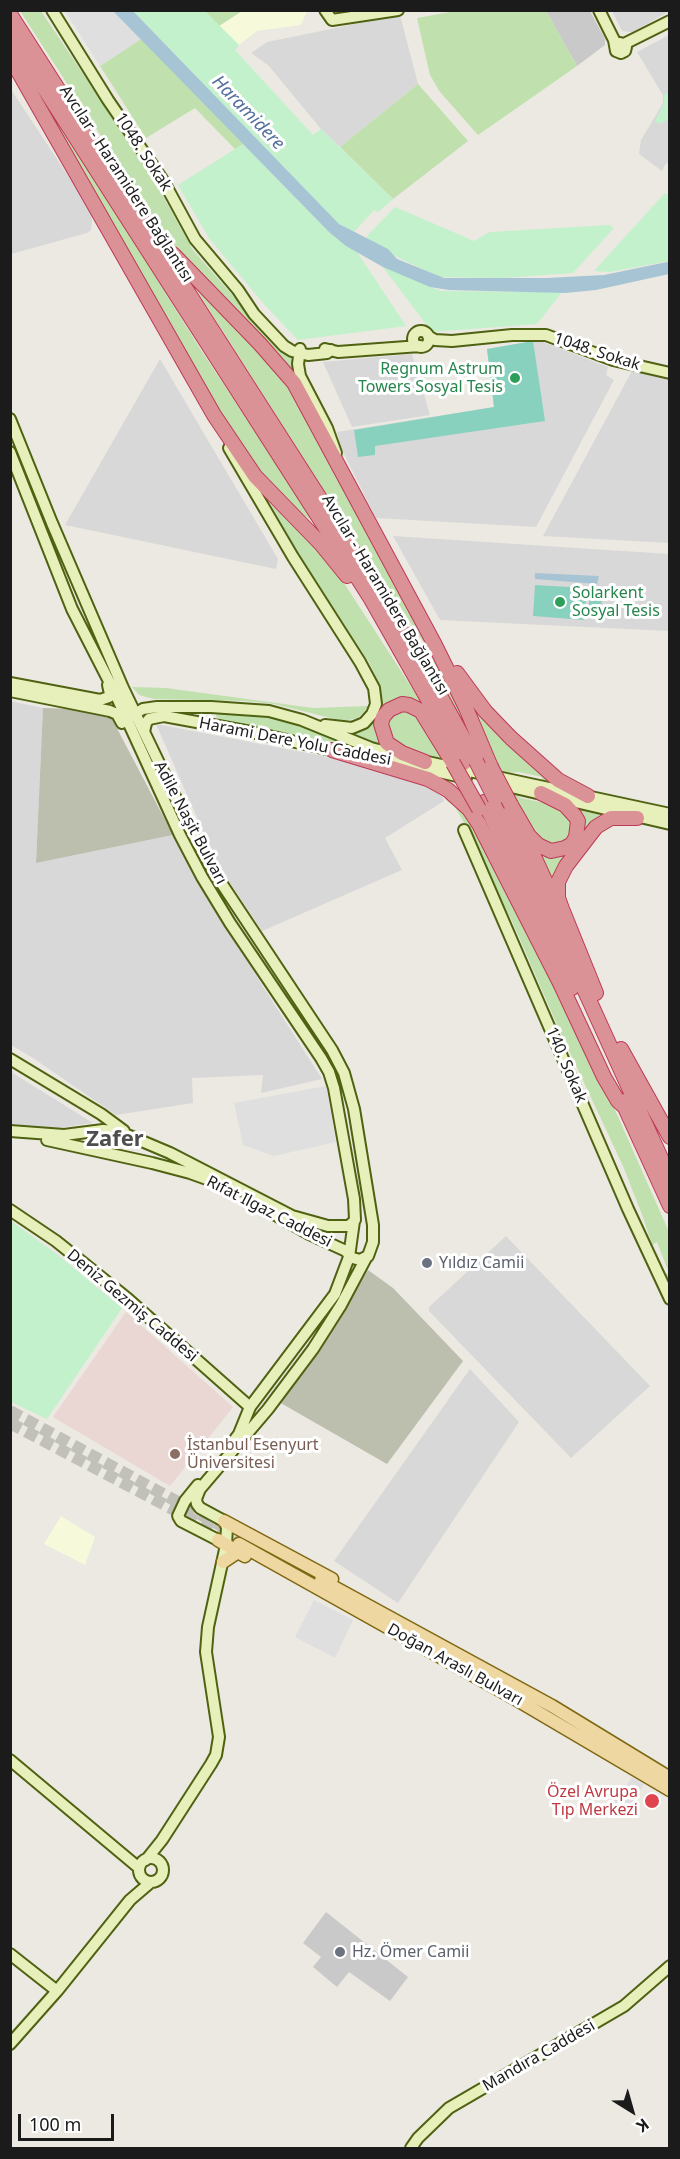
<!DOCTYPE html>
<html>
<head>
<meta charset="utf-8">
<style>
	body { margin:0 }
	#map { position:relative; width:680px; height:2159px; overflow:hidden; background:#ebe9e1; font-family:"Noto Sans",sans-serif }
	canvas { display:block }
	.frame { position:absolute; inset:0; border:12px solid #1b1b1b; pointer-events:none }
	.north { position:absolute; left:602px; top:2081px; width:60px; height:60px; -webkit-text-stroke:4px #fff; paint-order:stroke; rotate:143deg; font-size:16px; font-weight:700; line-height:24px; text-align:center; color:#1b1b1b }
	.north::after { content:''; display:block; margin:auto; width:21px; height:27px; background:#1b1b1b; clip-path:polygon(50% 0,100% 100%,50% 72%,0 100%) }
	.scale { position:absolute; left:18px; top:2114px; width:96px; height:27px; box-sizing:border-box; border:3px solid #1b1b1b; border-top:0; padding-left:8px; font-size:18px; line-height:21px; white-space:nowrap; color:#1b1b1b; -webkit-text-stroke:4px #fff; paint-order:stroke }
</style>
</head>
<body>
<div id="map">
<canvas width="680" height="2159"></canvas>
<div class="frame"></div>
<div class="north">K</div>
<div class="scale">100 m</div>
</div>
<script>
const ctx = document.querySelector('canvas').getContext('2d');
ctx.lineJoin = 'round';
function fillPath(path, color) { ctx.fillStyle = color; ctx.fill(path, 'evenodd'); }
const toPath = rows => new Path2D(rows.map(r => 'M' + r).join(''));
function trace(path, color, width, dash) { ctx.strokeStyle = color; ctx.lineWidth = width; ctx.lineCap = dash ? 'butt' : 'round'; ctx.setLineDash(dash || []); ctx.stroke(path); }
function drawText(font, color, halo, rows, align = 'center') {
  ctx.font = font + ' "Noto Sans",sans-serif'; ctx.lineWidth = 6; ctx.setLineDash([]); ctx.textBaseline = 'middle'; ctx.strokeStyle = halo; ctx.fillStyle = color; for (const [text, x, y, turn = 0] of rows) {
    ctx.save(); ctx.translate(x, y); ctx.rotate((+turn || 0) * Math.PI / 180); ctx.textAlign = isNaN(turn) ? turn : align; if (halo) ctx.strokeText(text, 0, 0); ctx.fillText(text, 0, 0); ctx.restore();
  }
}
const residential = toPath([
	[612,11,669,10,670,11,632,32,622,31],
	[400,15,418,84,340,147,321,129,268,65,251,53,267,42],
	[669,35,669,162,665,165,662,171,639,154,641,140,663,103,663,95,637,52],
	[10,88,90,209,92,220,91,230,87,233,11,254],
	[533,341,543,342,608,367,606,375,614,380,536,527,376,518,342,450,337,432,494,407,487,349],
	[412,354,430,415,352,427,323,362],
	[160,359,278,559,276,569,65,525],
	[633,369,669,377,669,543,543,536],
	[393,536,669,554,669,631,440,620],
	[10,701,43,708,36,863,173,835,262,985,322,1079,261,1093,263,1075,192,1078,193,1103,116,1115,33,1058,11,1045],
	[156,724,323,756,389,773,428,785,442,795,444,801,385,838,402,870,262,931,217,863],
	[11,1072,93,1123,58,1128,11,1125],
	[506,1236,650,1386,571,1458,429,1311,429,1307],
	[470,1369,519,1422,398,1603,334,1561]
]);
const commercial = toPath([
	[126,1312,233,1407,170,1486,53,1417]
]);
const education = toPath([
	[242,11,307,11,301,25,257,31,239,45,219,26],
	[61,1516,95,1537,85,1565,44,1544]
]);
const religious = toPath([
	[546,11,590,11,605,39,605,45,577,66],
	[326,1912,408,1977,390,2001,349,1972,337,1987,313,1967,321,1957,303,1943]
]);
const construction = toPath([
	[43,708,77,709,111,717,173,835,36,863],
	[368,1270,393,1288,463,1361,387,1464,279,1402]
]);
const grass = toPath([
	[20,11,41,11,154,180,193,250,247,312,293,358,296,378,177,253],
	[205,11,242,11,219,26],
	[456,11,546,11,577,66,478,135,440,92,430,75,417,18],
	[141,39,243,144,235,149,195,108,146,138,100,66],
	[14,53,96,180,199,347,315,523,292,506,251,461,238,442],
	[418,84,468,141,393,199,340,147],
	[191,281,291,386,374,547,444,669,483,759,431,666,436,661,355,539],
	[270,503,315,547,342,580,423,705,395,702,382,741,376,743,356,734,356,731,378,712,381,703,377,679,370,664,300,556],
	[132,687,166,688,313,708,369,706,358,718,343,721,274,704,245,701,154,699,139,695],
	[472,700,550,781,541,781,542,777,519,772,507,773,510,793,481,731],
	[397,710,413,710,448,764,442,759,401,747,387,735,388,721],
	[217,712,249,712,286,720,366,751,323,744,219,720,216,716],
	[445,792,465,809,612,1103,669,1232,669,1283,665,1274,669,1273,657,1242,652,1245,643,1217,623,1166,558,1027,512,921,492,883,474,840,455,807,446,800],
	[513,793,521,798,550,804,562,809,572,818,571,838,560,847,536,839,511,794],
	[576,808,605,816,554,893,533,847,568,852]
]);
const park = toPath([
	[133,11,205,11,239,45,235,50,313,135,321,129,393,199,378,212,374,210,354,232,339,224],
	[667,93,669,94,669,119,659,124,655,121,664,103,664,95],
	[243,144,329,232,357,252,406,326,298,340,263,303,209,238,178,185],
	[665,193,669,196,669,261,610,272,594,271],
	[395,207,474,241,490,232,609,225,614,228,573,273,502,278,439,277,368,243,367,236],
	[382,266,441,291,562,292,537,324,432,332],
	[11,1221,58,1255,122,1308,47,1419,11,1402]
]);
const pitch = toPath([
	[533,341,545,421,375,446,375,455,358,457,354,430,494,407,487,349],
	[535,585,587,588,584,620,533,616],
	[590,594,602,595,601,614,588,613]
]);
const parking = toPath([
	[65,11,113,11,141,39,100,66],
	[326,1086,336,1142,274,1156,243,1145,234,1103],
	[314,1600,353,1620,335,1658,295,1637],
	[632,1777,644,1784,626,1812,609,1801,618,1785,624,1788]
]);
const water = toPath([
	[113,11,133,11,339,224,388,249,397,259,444,278,547,278,604,275,667,262,669,262,669,274,596,290,565,293,449,290,430,287,383,267,346,246,329,232],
	[535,573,599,576,597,584,535,579]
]);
const primaryTunnel = toPath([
	[10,1411,233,1532],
	[10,1423,239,1544]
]);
const secondary = toPath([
	[52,10,108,100,164,182,195,239,238,290,254,314,284,346,292,351,308,355,327,353,331,350],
	[325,10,332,20,398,10],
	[599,10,614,40,616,51,621,53,625,51,626,47,620,43],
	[624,44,670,21],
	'413 339a8 8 0 1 1 16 0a8 8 0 1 1-16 0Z',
	[428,336,435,340,452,341,512,335,546,335,613,360,670,373],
	[300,349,298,364,300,376,327,428,336,453],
	[325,349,338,352,420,346],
	[10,419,52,523,123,688,194,836,214,872,332,1050,344,1073,354,1109,373,1225,373,1242,368,1256,360,1260,349,1257],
	[229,448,293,557,360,662,374,688,376,704,372,714,364,723,352,728,325,725],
	[10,452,72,609,113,689,180,835,202,877,230,923,321,1058,329,1072,334,1088,354,1199,355,1220],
	[10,683,100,700,109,697,110,694,108,685],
	[10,691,110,711,117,714,122,723],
	[129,717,143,709,157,707,211,707,269,711,302,720,371,748,403,756],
	[144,732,146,723,149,719,164,716,251,732,340,752],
	[418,760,670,814],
	[390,761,466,778],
	[511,787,670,824],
	[464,830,628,1209,670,1299],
	[10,1059,101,1114,124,1131],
	[10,1131,64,1135,103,1130,118,1131,170,1153,292,1216,328,1226,349,1226,352,1223],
	[47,1140,152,1163,190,1173,215,1182],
	[263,1208,309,1234,346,1251,349,1255],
	[10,1210,56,1241,128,1299,250,1407],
	[349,1257,354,1221],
	[232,1443,239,1434,250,1407,335,1294,349,1257],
	[198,1485,185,1501,178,1516,181,1521,218,1540],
	[10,1760,139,1868],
	'139 1870a12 12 0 1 1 24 0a12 12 0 1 1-24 0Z',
	[146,1860,162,1840,211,1764,216,1755,219,1737,206,1652,208,1627,226,1545,227,1527,224,1521,200,1508,197,1504,196,1499,200,1489,268,1409,313,1349,341,1305,366,1258],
	[10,1954,57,1991],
	[10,2044,57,1991,130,1900,151,1882],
	[411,2148,418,2138,449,2108,624,2006,670,1966]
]);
const primary = toPath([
	[224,1521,332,1579],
	[218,1540,245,1556],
	[239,1544,512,1697,670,1790],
	[223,1562,238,1552],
	[321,1580,552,1706,670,1778]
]);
const highway = toPath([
	[10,14,337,525,436,688,476,761],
	[10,35,371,599,464,763],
	[10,57,214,415,255,476,321,544,347,576],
	[173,254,260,344,294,383,435,645,466,708,491,767],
	[457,673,485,711,511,738,558,780,588,796],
	[332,750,428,779,448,790,469,809,479,824,560,983,604,1077,618,1101,626,1108],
	[425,762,402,753,387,743,381,724,383,717,389,710,402,704,409,705,421,711,453,763],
	[495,799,540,892,670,1178],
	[484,802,546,928,572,988],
	[511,805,529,836,538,845,551,851,565,848,572,844,576,837,578,821,575,816,565,805,541,793],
	[526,839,554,900],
	[596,993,562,909,558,898,558,882,566,866,596,827,611,818,637,818],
	[621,1049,670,1137],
	[622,1101,670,1206]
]);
const highwayBridge = toPath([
	[476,761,495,799],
	[453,763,479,809],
	[491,767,511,805]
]);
const markers = [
	[515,378,6,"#2e9e5b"],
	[560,602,6,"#2e9e5b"],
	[427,1263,6,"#6b7280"],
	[175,1454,6,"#8d6e63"],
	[652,1801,8,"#e0444e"],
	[340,1952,6,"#6b7280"]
];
const streetNames = [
	["1048. Sokak",143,152,57],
	["Avcılar - Haramidere Bağlantısı",126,184,57],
	["1048. Sokak",597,352,18],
	["Avcılar - Haramidere Bağlantısı",385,595,59],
	["Harami Dere Yolu Caddesi",295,742,11],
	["Adile Naşit Bulvarı",190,823,62],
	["140. Sokak",566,1065,67],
	["Rıfat Ilgaz Caddesi",269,1212,27],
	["Deniz Gezmiş Caddesi",132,1306,40],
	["Doğan Araslı Bulvarı",455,1665,29],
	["Mandıra Caddesi",539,2056,-30]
];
const leisureNames = [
	["Regnum Astrum",503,369],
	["Towers Sosyal Tesis",503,387],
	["Solarkent",572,593,"left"],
	["Sosyal Tesis",572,611,"left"]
];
const worshipNames = [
	["Yıldız Camii",439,1263],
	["Hz. Ömer Camii",352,1952]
];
const educationNames = [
	["İstanbul Esenyurt",187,1445],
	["Üniversitesi",187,1463]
];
const healthNames = [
	["Özel Avrupa",638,1792],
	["Tıp Merkezi",638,1810]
];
const waterNames = [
	["Haramidere",248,113,46]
];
const districtNames = [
	["Zafer",115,1140]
];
fillPath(residential, '#d9d8d8');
fillPath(commercial, '#ead6d2');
fillPath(education, '#f6fadb');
fillPath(religious, '#c9c9c9');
fillPath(construction, '#bcbeae');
fillPath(grass, '#c0e0ad');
fillPath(park, '#c2f1cc');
fillPath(pitch, '#88d1be');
fillPath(parking, '#dfdfdf');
fillPath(water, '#a7c4d4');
trace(primaryTunnel, '#c1c0b9', 12, [12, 6]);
trace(secondary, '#4f6212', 14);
trace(primary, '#7f6812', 15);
trace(highway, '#be3957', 16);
trace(secondary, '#e7f0ba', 10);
trace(primary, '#efd7a2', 12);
trace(highway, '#da9296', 14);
trace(highwayBridge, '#be3957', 16, []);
trace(highwayBridge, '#da9296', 14);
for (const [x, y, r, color] of markers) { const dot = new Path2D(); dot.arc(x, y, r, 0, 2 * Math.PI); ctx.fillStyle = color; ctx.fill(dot); trace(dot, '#fff', 2); }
drawText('16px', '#1b1b1b', '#fff', streetNames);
drawText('16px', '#27864d', '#fff', leisureNames, 'right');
drawText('16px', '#5b616d', '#fff', worshipNames, 'left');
drawText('16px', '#785e54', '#fff', educationNames, 'left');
drawText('16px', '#be3a42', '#fff', healthNames, 'right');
drawText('italic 18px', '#54709d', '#fff', waterNames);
drawText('bold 22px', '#4e4e4e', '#fff', districtNames);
</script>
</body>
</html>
